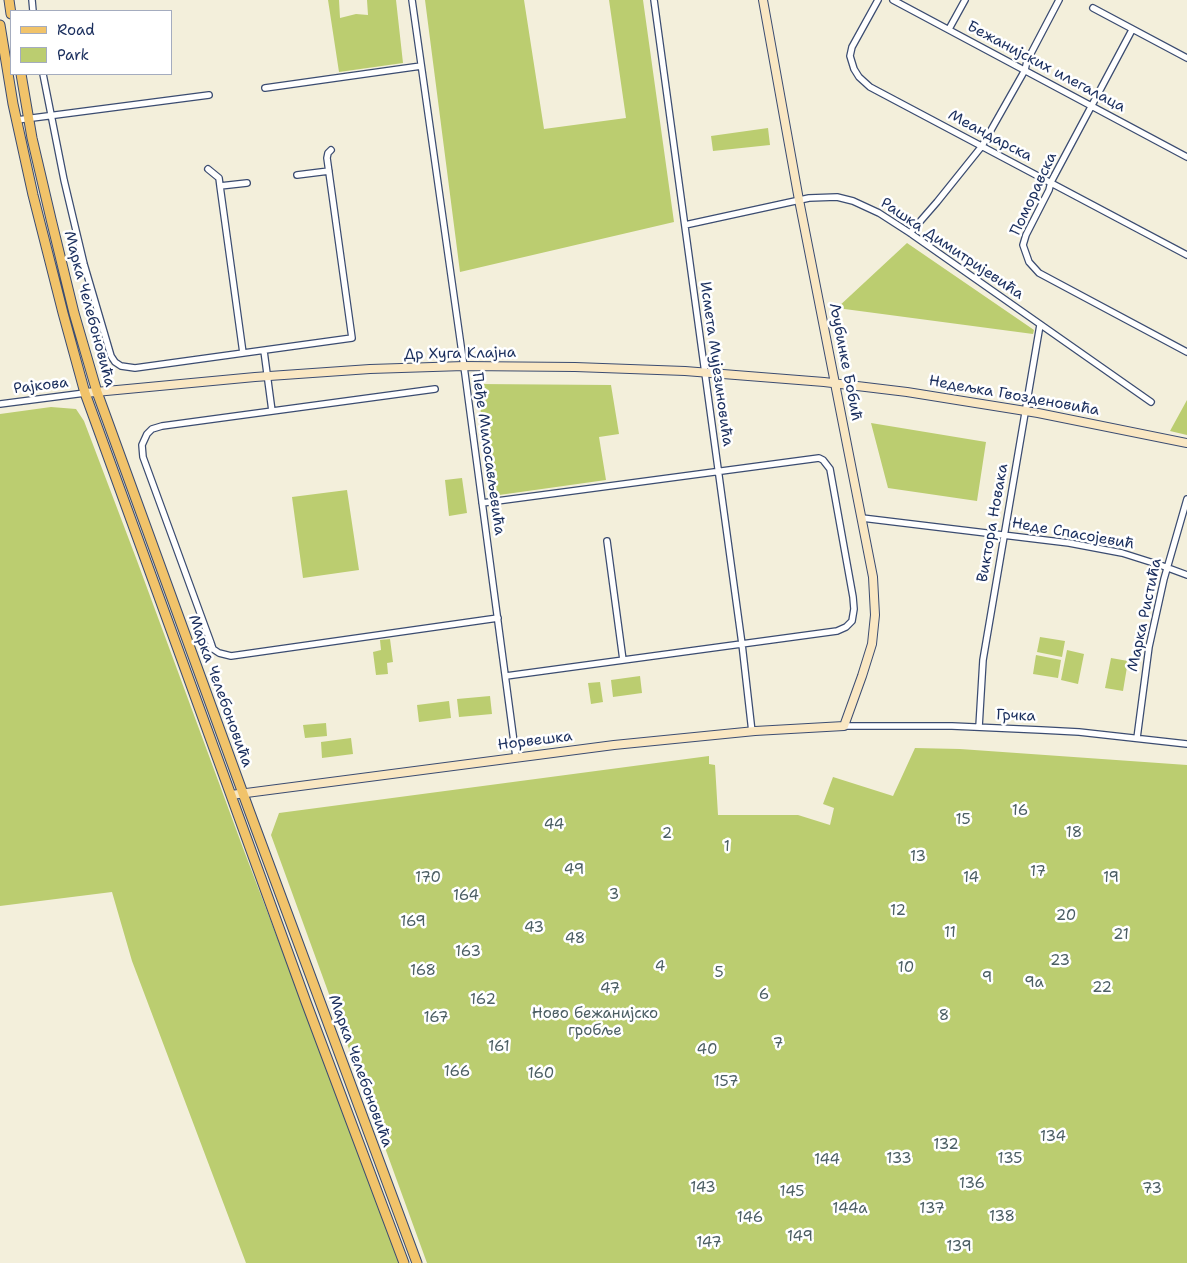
<!DOCTYPE html>
<html>
<head>
<meta charset="utf-8">
<style>
	body { margin:0 }
	#map { position:relative; width:1187px; height:1263px; overflow:hidden; background:#f3efdb; font-family:"Shantell Sans",sans-serif }
	canvas { display:block }
	.legend { position:absolute; left:10px; top:10px; width:162px; height:65px; box-sizing:border-box; background:#fff; border:1px solid #a4acbf; margin:0; padding:6px 9px; list-style:none; font-size:15px; color:#1b2f5e }
	.legend li { display:flex; align-items:center; gap:10px; height:25px }
	.legend b { width:25px; border:1px solid #a4acbf }
</style>
</head>
<body>
<div id="map">
<canvas width="1187" height="1263"></canvas>
<ul class="legend">
<li><b style="height:6px;background:#f1c36a"></b>Road</li>
<li><b style="height:14px;background:#bbcd70"></b>Park</li>
</ul>
</div>
<script>
const ctx = document.querySelector('canvas').getContext('2d');
ctx.lineJoin = 'round';
function fillPath(path, color) { ctx.fillStyle = color; ctx.fill(path, 'evenodd'); }
const toPath = rows => new Path2D(rows.map(r => 'M' + r).join(''));
function trace(path, color, width, dash) { ctx.strokeStyle = color; ctx.lineWidth = width; ctx.lineCap = dash ? 'butt' : 'round'; ctx.setLineDash(dash || []); ctx.stroke(path); }
function drawText(font, color, halo, rows, align = 'center') {
  ctx.font = font + ' "Shantell Sans",sans-serif'; ctx.lineWidth = 5; ctx.setLineDash([]); ctx.textBaseline = 'middle'; ctx.strokeStyle = halo; ctx.fillStyle = color; for (const [text, x, y, turn = 0] of rows) {
    ctx.save(); ctx.translate(x, y); ctx.rotate((+turn || 0) * Math.PI / 180); ctx.textAlign = isNaN(turn) ? turn : align; if (halo) ctx.strokeText(text, 0, 0); ctx.fillText(text, 0, 0); ctx.restore();
  }
}
const green = toPath([
	[328,0,339,0,340,18,356,14,368,15,367,0,396,0,403,63,339,72],
	[425,0,524,0,544,129,626,118,609,0,643,0,674,222,460,272],
	[768,128,770,145,713,151,711,136],
	[907,243,1034,330,1033,334,837,308],
	[477,384,611,385,619,434,599,437,606,480,492,496],
	[1187,400,1187,435,1170,431],
	[51,407,76,409,84,421,136,558,243,848,401,1263,246,1263,132,961,112,892,0,906,0,414],
	[871,423,986,442,977,501,888,488],
	[462,478,467,513,449,516,445,480],
	[347,490,359,570,303,578,292,497],
	[1040,637,1065,641,1062,657,1037,652],
	[390,639,393,662,387,663,388,674,376,675,373,652,381,650,380,640],
	[1067,650,1084,654,1078,684,1061,680],
	[1036,655,1061,660,1058,678,1033,674],
	[1111,658,1128,661,1123,691,1105,688],
	[640,676,642,693,613,697,611,680],
	[600,682,603,702,591,704,588,683],
	[490,696,492,714,459,717,457,699],
	[449,701,451,718,419,722,417,705],
	[326,723,327,736,305,738,303,725],
	[351,738,353,754,322,758,321,742],
	[915,748,960,749,1187,765,1187,1263,427,1263,271,835,279,813,709,756,709,764,715,765,718,815,798,815,830,825,834,808,823,804,833,777,893,796]
]);
const street = toPath([
	[32,0,33,11],
	[412,0,465,374,516,757],
	[654,0,742,644,752,732],
	[878,0,852,47,850,56,854,69,859,77,870,87,1187,255],
	[893,0,1187,157],
	[1093,8,1187,58],
	[949,29,965,0],
	[1132,30,1051,182,1049,190,1026,235,1023,245,1029,262,1039,273,1187,352],
	[43,74,64,180,84,264,111,356,115,362,121,366,135,368,352,338,327,158,328,153,331,150],
	[265,88,421,66],
	[17,120,209,95],
	[208,169,219,178,220,186],
	[297,175,329,171],
	[685,225,809,198,837,197,853,201,879,213,910,233,1151,402],
	[910,233,937,202,982,146,1025,70,1027,61,1059,0],
	[264,351,272,411],
	[243,353,220,186,247,183],
	[435,389,162,426,152,429,147,434,142,445,143,457,211,643,213,649,219,653,231,656,498,618],
	[0,404,85,393],
	[482,503,819,458,823,460,830,469,853,597,854,609,852,621,846,627,837,631,506,676],
	[862,518,1069,543,1122,553,1160,565,1187,575],
	[607,541,623,660],
	[844,726,952,726,1041,730,1079,732,1187,744],
	[979,727,983,660,1040,325],
	[1137,738,1149,647,1164,579,1187,499]
]);
const secondary = toPath([
	[85,393,255,377,370,369,464,366,575,367,685,371,824,382,907,392,1038,413,1187,443],
	[231,795,614,745,755,731,844,726,862,676,872,644,875,615,873,577,799,200,763,0]
]);
const primary = toPath([
	[9,0,11,14],
	[0,25,13,104,33,195,63,313,85,393,306,1002,404,1263],
	[21,74,32,138,51,219,74,313,97,392,249,810,417,1263]
]);
const streetNames = [
	["Бежанијских илегалаца",1046,67,28],
	["Меандарска",990,136,28],
	["Поморавска",1034,194,-65],
	["Рашка Димитријевића",952,249,34],
	["Марка Челебоновића",89,309,75],
	["Др Хуга Клајна",460,354,-1],
	["Љубинке Бобић",845,362,79],
	["Исмета Мујезиновића",716,364,82],
	["Рајкова",41,386,-7],
	["Недељка Гвозденовића",1014,396,10],
	["Пеђе Милосављевића",488,454,82],
	["Виктора Новака",993,523,-80],
	["Неде Спасојевић",1073,534,10],
	["Марка Ристића",1145,615,-78],
	["Марка Челебоновића",220,691,70],
	["Грчка",1016,716,2],
	["Норвешка",535,741,-7],
	["Марка Челебоновића",360,1071,70]
];
const parkNames = [
	["16",1020,811],
	["15",963,820],
	["44",554,825],
	["18",1074,833],
	["2",667,834],
	["1",727,847],
	["13",918,857],
	["49",574,870],
	["17",1038,872],
	["170",428,878],
	["14",971,878],
	["19",1111,878],
	["3",614,895],
	["164",466,896],
	["12",898,911],
	["20",1066,916],
	["169",413,922],
	["43",534,928],
	["11",950,933],
	["21",1121,935],
	["48",575,939],
	["163",468,952],
	["23",1060,961],
	["4",660,967],
	["10",906,968],
	["168",423,971],
	["5",719,973],
	["9",987,978],
	["9a",1034,983],
	["22",1102,988],
	["47",610,989],
	["6",764,995],
	["162",483,1000],
	["Ново бежанијско",595,1014],
	["гробље",595,1031],
	["8",944,1016],
	["167",436,1018],
	["7",778,1044],
	["161",499,1047],
	["40",707,1050],
	["166",457,1072],
	["160",541,1074],
	["157",726,1082],
	["134",1053,1137],
	["132",946,1145],
	["133",899,1159],
	["135",1010,1159],
	["144",827,1160],
	["136",972,1184],
	["143",703,1188],
	["73",1152,1189],
	["145",792,1192],
	["144a",850,1209],
	["137",932,1209],
	["138",1002,1217],
	["146",750,1218],
	["149",800,1237],
	["147",709,1243],
	["139",959,1247]
];
fillPath(green, '#bbcd70');
trace(street, '#3b4c71', 8);
trace(secondary, '#3b4c71', 10);
trace(primary, '#3b4c71', 11);
trace(street, '#fff', 5.5);
trace(secondary, '#f9e7c3', 8);
trace(primary, '#f1c36a', 9);
drawText('15px', '#1b2f5e', '#fff', streetNames);
drawText('15px', '#4b5e63', '#fff', parkNames);
</script>
</body>
</html>
